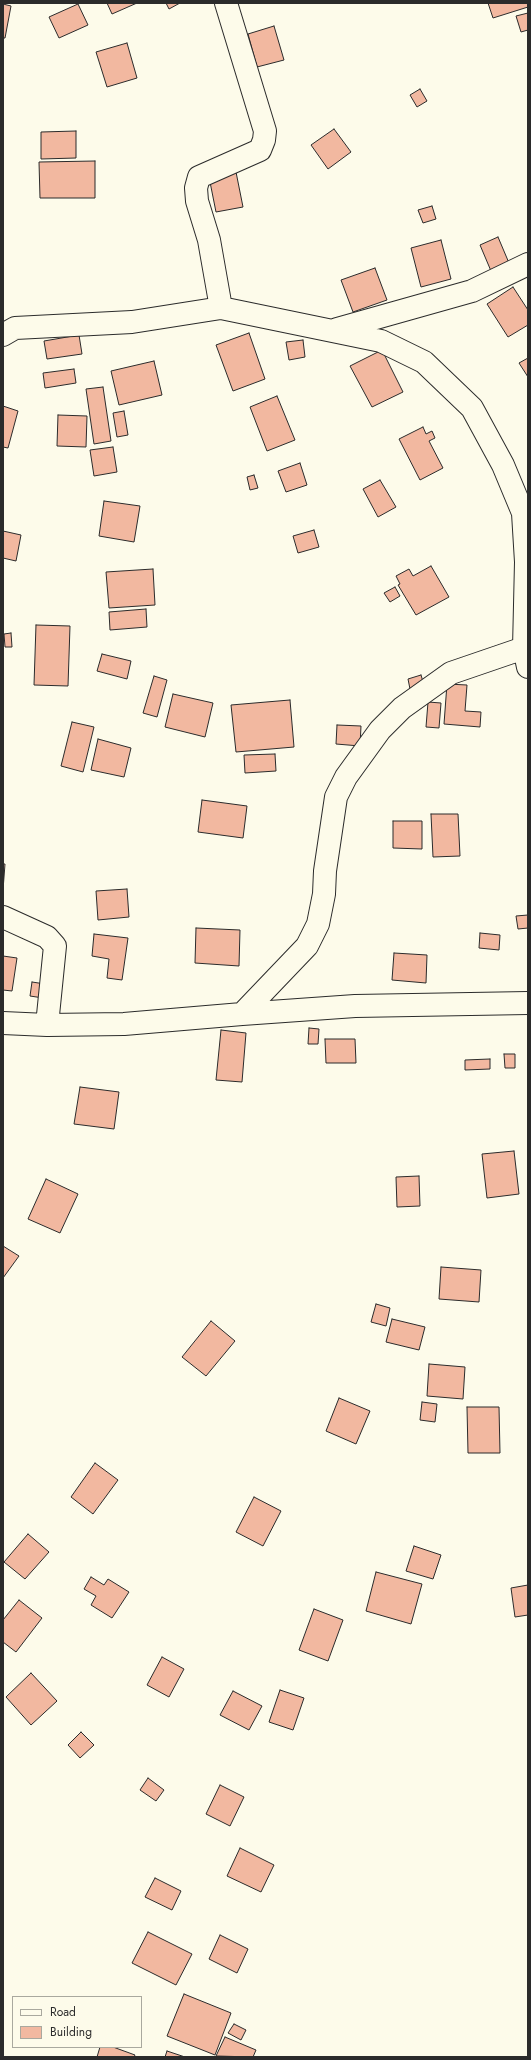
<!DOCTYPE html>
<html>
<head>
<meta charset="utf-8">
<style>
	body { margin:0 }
	#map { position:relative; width:531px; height:2060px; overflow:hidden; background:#fdfbea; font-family:Jost,sans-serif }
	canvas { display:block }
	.frame { position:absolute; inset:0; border:4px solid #2b2b2b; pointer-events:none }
	.legend { position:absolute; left:12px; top:1996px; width:130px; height:52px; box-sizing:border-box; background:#fdfbea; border:1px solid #a9a89e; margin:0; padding:5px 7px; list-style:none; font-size:12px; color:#2b2b2b }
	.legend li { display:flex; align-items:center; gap:8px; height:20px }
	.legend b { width:20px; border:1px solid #a9a89e }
</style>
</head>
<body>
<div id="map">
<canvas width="531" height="2060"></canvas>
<div class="frame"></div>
<ul class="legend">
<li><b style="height:5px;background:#fdfbea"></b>Road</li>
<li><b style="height:11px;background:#f2b8a0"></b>Building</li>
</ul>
</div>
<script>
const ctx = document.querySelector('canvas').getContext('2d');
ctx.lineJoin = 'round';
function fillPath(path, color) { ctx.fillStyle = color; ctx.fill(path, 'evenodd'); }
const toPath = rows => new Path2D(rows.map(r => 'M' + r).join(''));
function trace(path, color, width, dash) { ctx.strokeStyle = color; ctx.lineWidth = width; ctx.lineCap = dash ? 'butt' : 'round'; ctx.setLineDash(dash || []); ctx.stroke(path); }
const building = toPath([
	[107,3,137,3,112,14,107,3],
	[166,3,180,3,169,9,166,3],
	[488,3,528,3,528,7,493,18,488,3],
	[3,4,11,6,5,38,3,38,3,4],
	[78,4,88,25,59,38,49,17,78,4],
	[528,13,528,30,521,32,516,16,528,13],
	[274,26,284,60,257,67,248,34,274,26],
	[127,43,137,78,107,87,96,52,127,43],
	[420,89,427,101,417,107,410,95,420,89],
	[334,129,351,152,328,169,311,145,334,129],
	[76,131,76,158,41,159,41,132,76,131],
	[95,161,95,198,40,198,39,162,95,161],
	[236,172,243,207,216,212,209,177,236,172],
	[432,206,436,219,423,223,418,210,432,206],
	[498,237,509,263,491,271,480,245,498,237],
	[441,240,451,279,421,287,411,248,441,240],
	[375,268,387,300,353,312,341,280,375,268],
	[513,287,528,310,528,325,508,337,487,304,513,287],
	[249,333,265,379,233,391,216,345,249,333],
	[79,335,82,354,47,359,44,341,79,335],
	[303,340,305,357,289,360,286,342,303,340],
	[382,350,403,392,372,407,350,366,382,350],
	[528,358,528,377,519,363,528,358],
	[154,361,162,395,119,405,111,371,154,361],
	[74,369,76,383,45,388,43,373,74,369],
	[103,387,111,441,94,444,86,389,103,387],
	[277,396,295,440,267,451,250,407,277,396],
	[3,406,18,411,8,448,3,447,3,406],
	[124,411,128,435,117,437,113,413,124,411],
	[58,415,87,416,86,447,57,446,58,415],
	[423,427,426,434,432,431,435,438,429,441,443,468,420,480,399,439,423,427],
	[113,447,117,472,94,476,90,450,113,447],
	[300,463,307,485,286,492,278,471,300,463],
	[254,475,258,488,250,490,247,477,254,475],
	[380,480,396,507,378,517,363,489,380,480],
	[104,501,140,506,134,542,99,536,104,501],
	[314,530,319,547,298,553,293,536,314,530],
	[3,531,21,535,16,561,3,558,3,531],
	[431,566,449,597,416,615,398,585,400,584,396,576,409,569,413,576,431,566],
	[153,569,155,605,109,608,106,572,153,569],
	[395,587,400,596,390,602,384,593,395,587],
	[146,609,147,627,110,630,109,612,146,609],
	[36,625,70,626,68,686,34,685,36,625],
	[11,633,12,647,5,647,4,634,11,633],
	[102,654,131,661,127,679,97,671,102,654],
	[421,675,424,685,410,689,408,679,421,675],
	[154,676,167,680,157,717,143,713,154,676],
	[447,684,467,685,465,711,481,712,480,727,444,724,447,684],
	[173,694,213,703,205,737,165,727,173,694],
	[290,700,294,747,236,752,231,705,290,700],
	[428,702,441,703,439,728,426,727,428,702],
	[72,722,94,727,83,772,61,766,72,722],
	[337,725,361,726,360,746,336,744,337,725],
	[98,739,131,748,124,777,91,770,98,739],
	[275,754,276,771,245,773,244,755,275,754],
	[202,800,247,806,243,838,198,832,202,800],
	[431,814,458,814,460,856,433,857,431,814],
	[393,821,422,821,422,849,393,848,393,821],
	[3,864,5,864,3,890,3,864],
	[127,889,129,917,98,920,96,891,127,889],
	[528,915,528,928,518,929,516,916,528,915],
	[196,928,240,930,239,966,195,963,196,928],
	[480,933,500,935,499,950,479,948,480,933],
	[94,934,128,938,122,980,107,978,109,959,92,956,94,934],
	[394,953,427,955,426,983,392,980,394,953],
	[3,956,17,958,12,991,3,990,3,956],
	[32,982,45,984,43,998,30,996,32,982],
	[309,1028,319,1029,318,1044,308,1044,309,1028],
	[221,1030,246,1033,242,1082,216,1080,221,1030],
	[325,1039,355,1039,356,1063,326,1063,325,1039],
	[504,1054,515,1054,515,1068,505,1068,504,1054],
	[490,1059,490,1069,465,1070,465,1060,490,1059],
	[80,1087,119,1092,114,1129,74,1124,80,1087],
	[514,1151,519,1194,487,1198,482,1154,514,1151],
	[419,1176,420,1206,397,1207,396,1177,419,1176],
	[46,1179,78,1194,60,1233,28,1219,46,1179],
	[3,1246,19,1256,3,1278,3,1246],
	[441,1267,481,1270,479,1302,439,1299,441,1267],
	[376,1304,390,1308,386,1326,371,1322,376,1304],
	[392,1319,425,1327,419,1350,386,1342,392,1319],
	[211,1321,235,1341,206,1376,182,1357,211,1321],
	[429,1364,465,1367,463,1399,427,1396,429,1364],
	[339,1398,370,1411,356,1444,326,1431,339,1398],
	[422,1402,437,1404,435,1422,420,1420,422,1402],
	[467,1407,499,1407,500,1453,468,1453,467,1407],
	[95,1463,118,1480,93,1514,71,1497,95,1463],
	[254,1497,281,1511,263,1546,236,1532,254,1497],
	[28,1534,49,1552,25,1579,4,1562,28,1534],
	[414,1546,441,1555,433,1579,406,1571,414,1546],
	[376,1572,422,1584,411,1624,366,1611,376,1572],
	[91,1577,104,1585,108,1579,129,1592,112,1618,91,1605,96,1596,84,1589,91,1577],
	[528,1585,528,1615,515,1617,511,1588,528,1585],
	[19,1600,42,1618,16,1652,3,1642,3,1620,19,1600],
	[314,1609,343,1620,328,1661,299,1650,314,1609],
	[162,1657,184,1669,169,1697,147,1685,162,1657],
	[31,1673,57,1701,31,1725,6,1697,31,1673],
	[280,1690,304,1698,293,1730,269,1722,280,1690],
	[233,1691,262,1706,249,1730,220,1715,233,1691],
	[81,1732,94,1745,80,1758,68,1745,81,1732],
	[148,1778,164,1790,156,1801,140,1790,148,1778],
	[220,1785,244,1797,230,1826,206,1814,220,1785],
	[240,1848,274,1865,261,1892,227,1876,240,1848],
	[155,1878,181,1891,172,1910,145,1897,155,1878],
	[148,1932,192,1954,176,1985,132,1963,148,1932],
	[220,1935,248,1949,237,1973,209,1959,220,1935],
	[184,1994,231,2013,215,2055,167,2036,184,1994],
	[234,2024,246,2030,241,2040,228,2033,234,2024],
	[225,2037,256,2050,253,2057,216,2056,225,2037],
	[100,2047,113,2047,135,2055,134,2057,97,2057,100,2047],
	[167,2051,185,2057,165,2057,167,2051]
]);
const minor = toPath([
	[221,308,209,240,197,201,196,188,199,177,260,150,264,140,265,131,226,3],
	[337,329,472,291,528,264],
	[3,335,15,328,132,322,221,308,381,341,424,362,472,408,503,465,523,513,526,562,524,648,528,667],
	[3,917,47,937,55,946,47,1025],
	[242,1014,307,946,318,924,324,894,325,871,336,797,346,777,380,730,402,708,451,673,524,648],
	[3,1023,47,1025,124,1024,242,1014,355,1006,528,1003]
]);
fillPath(building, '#f2b8a0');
trace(building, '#2b2b2b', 1);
trace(minor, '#2b2b2b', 24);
trace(minor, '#fdfbea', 22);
</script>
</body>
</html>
